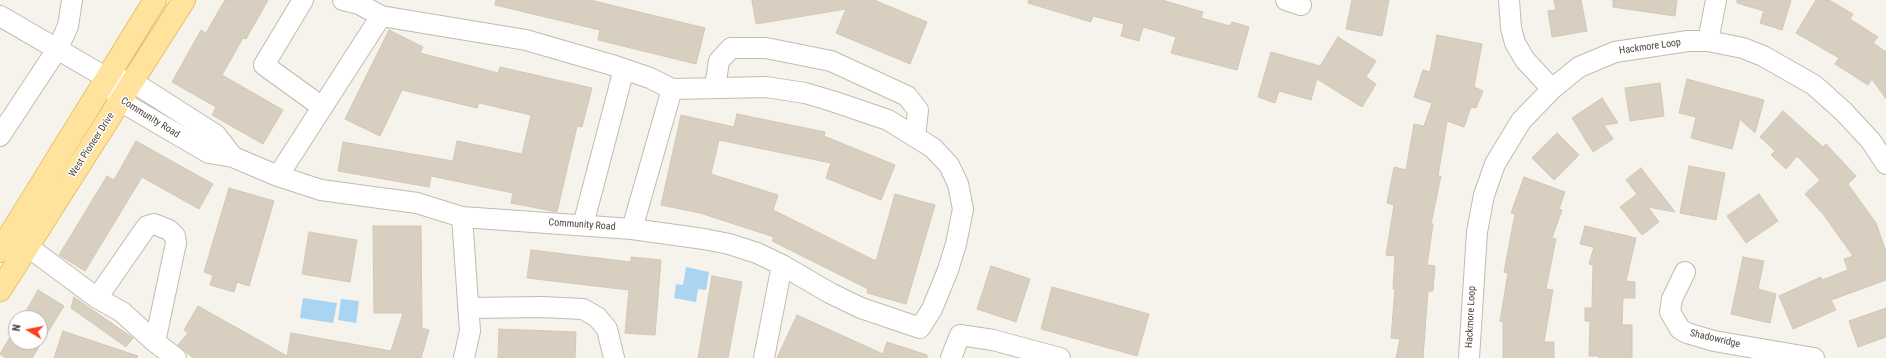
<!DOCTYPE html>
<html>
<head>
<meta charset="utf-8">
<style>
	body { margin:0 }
	#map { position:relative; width:1886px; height:358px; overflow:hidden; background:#f6f3ec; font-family:"Roboto Condensed",sans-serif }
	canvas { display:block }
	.north { position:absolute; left:8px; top:310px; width:40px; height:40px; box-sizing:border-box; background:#fff; border:1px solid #b7b4b0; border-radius:50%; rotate:280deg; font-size:11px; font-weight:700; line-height:16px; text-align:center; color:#4b4439 }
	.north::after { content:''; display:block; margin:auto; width:14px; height:18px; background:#fc3f1d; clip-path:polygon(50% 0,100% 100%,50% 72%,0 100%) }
</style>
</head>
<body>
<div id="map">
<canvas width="1886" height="358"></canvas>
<div class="north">N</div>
</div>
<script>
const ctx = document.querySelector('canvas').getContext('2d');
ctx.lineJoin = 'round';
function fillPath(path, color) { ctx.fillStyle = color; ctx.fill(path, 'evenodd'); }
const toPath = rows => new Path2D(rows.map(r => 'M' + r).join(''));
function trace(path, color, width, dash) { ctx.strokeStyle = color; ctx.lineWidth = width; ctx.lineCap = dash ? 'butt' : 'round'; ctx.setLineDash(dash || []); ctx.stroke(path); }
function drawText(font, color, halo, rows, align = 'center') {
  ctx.font = font + ' "Roboto Condensed",sans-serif'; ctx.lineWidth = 3; ctx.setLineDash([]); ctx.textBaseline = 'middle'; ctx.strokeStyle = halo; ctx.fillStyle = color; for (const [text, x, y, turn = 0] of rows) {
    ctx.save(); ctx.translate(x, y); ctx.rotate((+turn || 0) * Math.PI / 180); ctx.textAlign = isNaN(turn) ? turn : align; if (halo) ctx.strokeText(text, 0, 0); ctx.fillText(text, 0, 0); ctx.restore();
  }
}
const water = toPath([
	[686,267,709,272,706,290,698,289,696,302,674,298,676,284,683,285],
	[303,298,337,303,333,323,300,318],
	[341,299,359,301,356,323,338,320]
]);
const building = toPath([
	[225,0,268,0,246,39,243,38,222,75,283,110,263,144,212,115,216,107,172,82,201,30,206,33,225,0],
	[496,0,590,0,705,28,696,64,598,40,600,30,495,5,496,0],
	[752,0,874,0,927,22,910,64,836,33,846,9,756,24,752,0],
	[1029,0,1162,0,1203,12,1201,18,1230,26,1232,22,1249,27,1237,70,1171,53,1176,37,1143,27,1139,41,1121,36,1124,24,1093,16,1091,22,1028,3,1029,0],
	[1352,0,1389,0,1382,36,1346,29,1352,0],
	[1554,0,1581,0,1587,31,1552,37,1548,11,1556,10,1554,0],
	[1613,0,1677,0,1675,16,1613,7,1613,0],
	[1737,0,1791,0,1782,30,1760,23,1764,11,1737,3,1737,0],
	[1816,0,1829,0,1853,14,1850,19,1878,37,1873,43,1886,52,1886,99,1872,79,1868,85,1835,64,1839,58,1796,33,1816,0],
	[389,30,423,47,420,53,498,73,500,67,592,88,582,127,577,126,557,212,511,203,513,193,431,176,429,187,338,171,343,142,453,161,457,141,522,154,531,115,479,103,477,108,402,90,380,136,345,119,389,30],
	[1437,35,1482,44,1474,87,1483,91,1476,108,1471,107,1464,127,1447,121,1438,176,1441,176,1431,224,1433,224,1427,265,1435,266,1433,291,1428,291,1423,358,1396,358,1400,339,1391,338,1395,289,1393,289,1395,256,1386,255,1394,205,1387,203,1394,167,1406,170,1414,124,1424,126,1432,103,1414,97,1423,70,1430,72,1437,35],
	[1338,37,1376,61,1366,77,1376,84,1362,107,1317,79,1311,100,1279,91,1275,103,1258,97,1271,52,1320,66,1338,37],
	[1687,79,1764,100,1755,133,1740,119,1732,149,1691,138,1696,117,1679,113,1687,79],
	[1660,83,1664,116,1630,121,1625,88,1660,83],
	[1602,98,1618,123,1604,125,1613,139,1593,152,1572,118,1602,98],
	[1783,111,1823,147,1826,144,1856,176,1848,184,1876,223,1886,252,1886,280,1831,300,1836,310,1793,329,1779,296,1821,277,1822,280,1848,270,1844,259,1853,256,1823,214,1805,194,1820,180,1797,156,1786,169,1771,155,1775,151,1760,137,1783,111],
	[737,114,825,132,824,136,895,165,881,200,826,178,831,163,719,140,711,174,778,195,773,210,876,261,895,194,935,205,906,304,867,293,868,289,772,241,774,237,700,213,661,205,681,115,734,127,737,114],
	[1557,133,1579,155,1554,180,1532,158,1557,133],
	[136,141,213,184,199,209,142,177,85,271,59,255,107,176,114,180,136,141],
	[1689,166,1725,173,1716,220,1680,213,1689,166],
	[1641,168,1675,212,1648,207,1659,222,1642,235,1620,207,1637,194,1626,180,1641,168],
	[1524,177,1565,192,1559,209,1562,210,1552,238,1556,239,1546,289,1553,290,1544,342,1554,342,1554,358,1503,358,1503,322,1500,321,1508,273,1504,272,1515,214,1511,213,1524,177],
	[229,188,274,201,249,286,237,282,234,292,210,285,213,275,204,272,229,188],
	[1759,194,1778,221,1746,243,1727,216,1759,194],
	[373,226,421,226,422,328,429,330,421,358,193,358,178,345,188,333,184,330,198,306,287,356,291,333,391,351,403,313,374,313,373,226],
	[1585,226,1636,238,1626,281,1635,282,1635,298,1623,298,1622,325,1632,325,1632,358,1599,358,1599,356,1589,356,1590,321,1585,321,1585,308,1592,308,1593,265,1589,264,1594,247,1580,244,1585,226],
	[309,232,357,240,350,282,302,274,309,232],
	[531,250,631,262,631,257,661,260,655,335,625,333,629,290,527,278,531,250],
	[1743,257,1764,261,1758,289,1776,294,1770,323,1731,314,1743,257],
	[991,266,1030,279,1016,322,977,309,991,266],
	[712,276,742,282,728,358,698,358,712,276],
	[1052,287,1149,314,1137,356,1041,329,1052,287],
	[38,290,64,306,32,358,6,358,0,354,16,327,16,342,40,342,40,318,22,318,38,290],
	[74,297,133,338,126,347,71,308,74,297],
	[1886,308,1886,337,1858,347,1849,321,1886,308],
	[797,315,883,354,887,342,927,355,927,358,777,358,797,315],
	[499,329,576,332,575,358,498,358,499,329],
	[63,331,138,356,137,358,54,358,63,331]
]);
const minor = toPath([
	[303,0,264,65,322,107],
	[343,0,359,4,381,16],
	[1286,0,1301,5],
	[1509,0,1511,28,1515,43,1525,60,1552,89],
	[0,16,107,78,133,82,216,135,233,157],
	[1708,41,1716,0],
	[107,78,120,101,209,153,233,157,278,176,321,190,417,203,462,217,632,229,704,239,729,244,757,253,782,265,830,293,861,308,920,328,932,309,948,270,956,244,963,209,958,184,949,165,933,148,888,120,832,101,805,93,766,87,672,89,650,78,612,65,526,40,381,16,278,176],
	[715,87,719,61,731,48,766,48,831,61,907,96,918,110,915,137],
	[0,136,58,48,68,26,72,0],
	[462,217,470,331,464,358],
	[583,225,624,69],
	[632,229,672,89],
	[27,246,97,298,122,312,155,342,176,358],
	[1685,272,1672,299,1670,312,1680,329,1687,333,1714,341,1814,358],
	[97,298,147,226,154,224,169,230,175,236,176,243,155,342],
	[468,308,542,307,583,309,597,317,607,329,614,358],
	[764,358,782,265],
	[951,358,960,335,993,340,1060,358],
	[1469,358,1477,232,1484,195,1495,164,1521,121,1552,89,1579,67,1615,52,1688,41,1708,41,1743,48,1763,56,1814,85,1844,112,1871,141,1886,164]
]);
const major = toPath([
	[0,251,155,0],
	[0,290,184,0]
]);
const streetNames = [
	["Hackmore Loop",1650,47,-8],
	["Community Road",150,118,32],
	["West Pioneer Drive",92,145,-57],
	["Community Road",582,225,4],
	["Hackmore Loop",1471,317,-87],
	["Shadowridge",1715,339,13]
];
fillPath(water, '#a9d4f2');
fillPath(building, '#d8cfc1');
trace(building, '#d3c7b4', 1);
trace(minor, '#c2bbae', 22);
trace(major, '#e6c16a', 24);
trace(minor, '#fff', 20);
trace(major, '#ffe39c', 22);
drawText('10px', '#4b4439', '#fff', streetNames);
</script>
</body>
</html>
